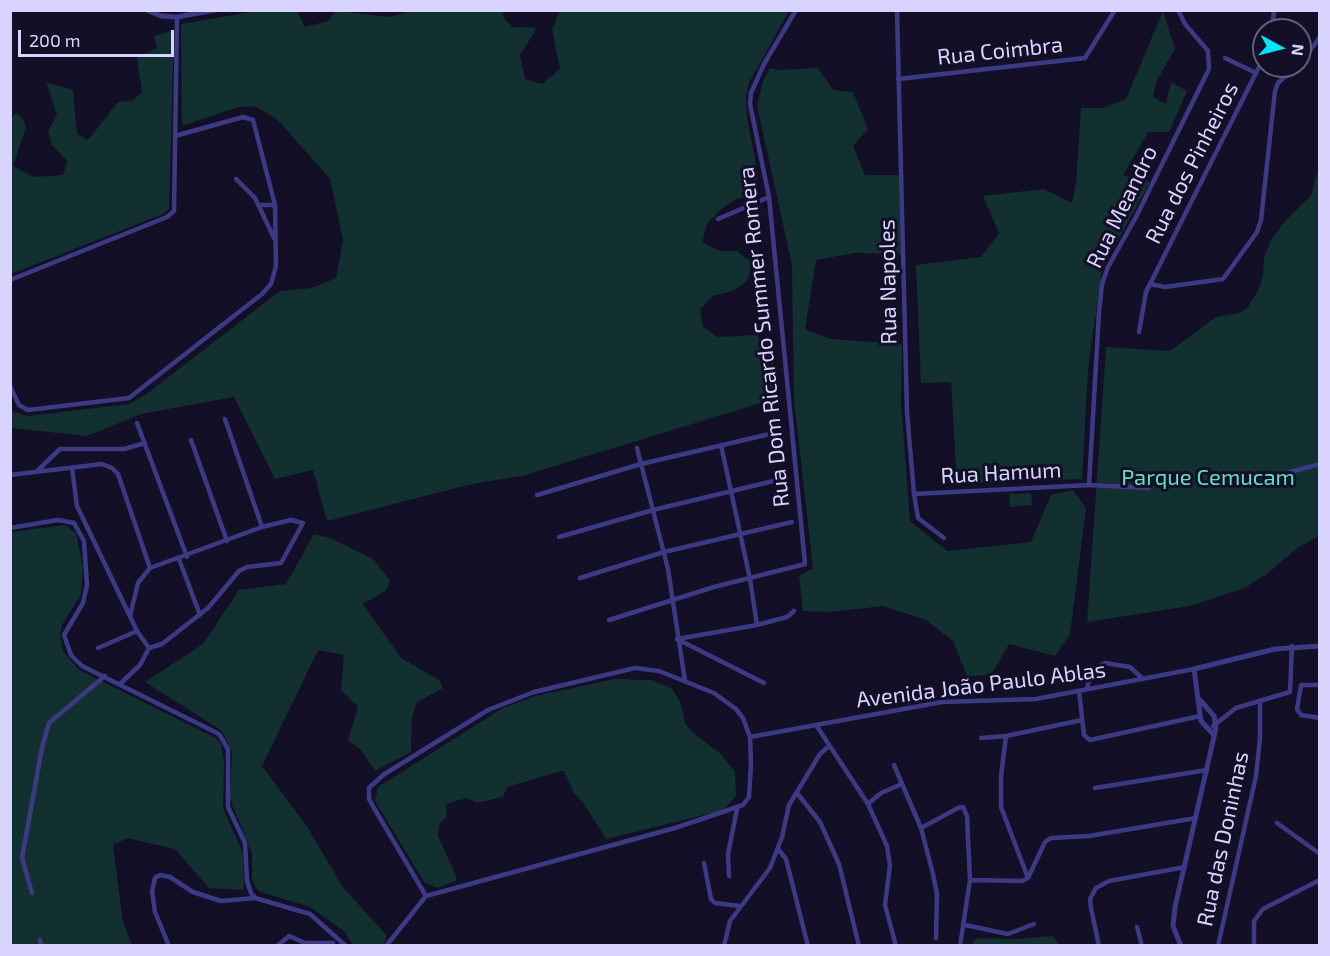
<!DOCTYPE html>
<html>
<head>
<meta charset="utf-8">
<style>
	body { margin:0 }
	#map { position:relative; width:1330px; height:956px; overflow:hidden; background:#130f26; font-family:"Exo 2",sans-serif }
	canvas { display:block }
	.frame { position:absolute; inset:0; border:12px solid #d9d4ff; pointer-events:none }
	.north { position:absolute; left:1252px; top:18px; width:60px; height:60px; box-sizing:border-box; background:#130f26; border:2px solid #625e7d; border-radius:50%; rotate:97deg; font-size:16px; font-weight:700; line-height:24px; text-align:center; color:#d9d4ff }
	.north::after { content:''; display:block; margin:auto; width:21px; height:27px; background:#00e5ff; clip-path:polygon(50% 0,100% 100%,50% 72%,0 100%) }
	.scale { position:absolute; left:18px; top:30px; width:156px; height:27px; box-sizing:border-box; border:3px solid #d9d4ff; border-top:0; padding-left:8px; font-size:18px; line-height:21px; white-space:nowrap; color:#d9d4ff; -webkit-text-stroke:4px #130f26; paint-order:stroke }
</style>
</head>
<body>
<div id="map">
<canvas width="1330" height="956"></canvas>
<div class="frame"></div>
<div class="north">N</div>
<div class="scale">200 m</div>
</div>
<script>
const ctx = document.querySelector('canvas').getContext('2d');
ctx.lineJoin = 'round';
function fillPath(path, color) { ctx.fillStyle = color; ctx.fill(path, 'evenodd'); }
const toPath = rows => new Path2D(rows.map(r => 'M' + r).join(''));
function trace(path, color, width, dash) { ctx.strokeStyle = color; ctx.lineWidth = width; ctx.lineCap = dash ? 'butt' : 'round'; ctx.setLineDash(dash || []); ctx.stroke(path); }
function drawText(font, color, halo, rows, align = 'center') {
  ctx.font = font + ' "Exo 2",sans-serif'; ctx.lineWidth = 6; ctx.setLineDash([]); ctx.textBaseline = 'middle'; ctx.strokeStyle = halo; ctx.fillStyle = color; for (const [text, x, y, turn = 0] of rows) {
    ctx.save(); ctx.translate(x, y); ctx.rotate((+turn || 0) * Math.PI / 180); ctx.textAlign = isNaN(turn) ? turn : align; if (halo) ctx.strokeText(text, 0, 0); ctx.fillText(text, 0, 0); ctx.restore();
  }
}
const green = toPath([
	[256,11,297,11,305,27,328,21,335,11,390,17,410,11,502,11,505,20,513,27,537,28,520,55,525,79,542,84,560,69,552,29,560,11,789,11,749,83,746,96,747,118,758,175,754,195,736,199,720,210,707,224,702,242,719,251,737,251,752,263,747,281,732,291,713,296,700,309,703,327,718,337,756,335,769,349,774,368,777,398,522,476,472,484,327,521,313,470,275,479,234,397,141,414,87,436,11,428,11,406,13,412,28,416,129,404,145,395,280,291,311,288,336,278,343,240,330,179,277,119,254,106,238,107,182,126,181,24],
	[1163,11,1175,49,1157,80,1153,97,1166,104,1171,82,1187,91,1169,132,1148,132,1123,175,1150,182,1102,269,1088,369,1082,479,957,484,951,382,921,383,916,265,981,257,999,233,983,196,1044,189,1072,203,1076,183,1081,108,1103,108,1126,99],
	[174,30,169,209,163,214,11,274,11,118,17,113,24,121,26,128,13,166,34,177,63,175,67,161,52,145,48,131,57,115,46,82,73,90,77,134,88,140,118,102,132,101,142,92,137,58,157,48,154,36],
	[770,68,779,70,818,68,833,90,853,92,868,129,853,146,865,175,899,175,901,254,855,253,816,260,805,329,830,339,902,344,901,400,910,521,947,551,1031,542,1051,495,1073,490,1086,508,1070,634,1055,656,1009,644,991,675,967,676,953,641,926,620,883,606,829,612,803,611,799,576,813,568,794,400,792,265,757,106,763,81],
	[1319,167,1319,536,1297,548,1267,574,1244,588,1190,606,1087,622,1106,347,1170,351,1216,317,1240,313,1247,308,1258,291,1263,276,1264,257,1271,240,1285,221,1311,195],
	[1031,493,1032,505,1010,507,1009,494],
	[65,525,76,533,83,567,81,594,62,625,60,634,63,651,79,670,216,738,221,744,224,761,223,808,243,853,244,890,209,888,175,849,127,838,113,845,123,922,132,945,11,946,11,532],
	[314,534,333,539,373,559,390,580,387,590,363,604,401,658,439,680,443,688,417,702,412,717,411,752,375,771,361,750,348,740,358,707,341,690,344,655,318,650,262,766,306,825,343,887,387,936,383,945,353,945,344,931,310,907,258,891,252,879,252,854,230,799,232,751,222,731,145,682,203,644,239,590,286,584],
	[615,679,651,680,672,688,680,702,685,723,693,733,721,754,735,772,736,796,729,804,720,811,606,839,584,804,574,793,564,771,561,771,507,787,503,797,477,803,466,798,449,803,446,805,447,816,439,825,438,836,456,876,456,881,437,888,424,882,375,801,378,787,503,708,535,696],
	[1053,936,1060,945,971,945,977,938,1016,939]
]);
const minor = toPath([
	[897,10,907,412,914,494,918,518,944,538],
	[1272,30,1274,10],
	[1225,58,1256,73],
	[1300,64,1320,37],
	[898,79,1085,58,1115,10],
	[236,179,255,198,274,238],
	[259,205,275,205],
	[718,219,769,197],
	[10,280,167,217,174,211,177,17],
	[1150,284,1165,287,1223,279,1257,232,1261,220,1275,91,1278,83,1297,66],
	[1139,332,1146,292,1264,57],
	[10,386,19,405,28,410,129,398,262,294,271,284,276,266,275,205,253,120,243,117,175,136],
	[225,419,262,527],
	[137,423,187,557],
	[191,440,227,541],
	[721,445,750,579,757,625],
	[637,448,668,569,685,681],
	[72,468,77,506,137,631,149,648],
	[37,471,60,449,124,449,145,443],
	[1290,472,1320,464],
	[10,475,102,464,112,468,118,474,150,568],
	[1149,488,1089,485,1099,312,1102,284,1108,267,1136,217,1209,69,1208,51,1185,24,1178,10],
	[914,494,1089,485],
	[537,495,641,464,770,434],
	[10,528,58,520,74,523,84,541,87,585,83,603,64,635,71,655,82,666,219,734,228,749,228,807,245,843,247,881,251,893,255,898,310,914,346,946],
	[559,537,653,510,786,478],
	[179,559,200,615],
	[580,578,664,552,792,522],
	[609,620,714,587,805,564,769,197,750,104,751,93,764,64,796,10],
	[677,639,757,625,787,617,794,611],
	[677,639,764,683],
	[98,648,137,631],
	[121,683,140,665,149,648,162,644,208,608,239,571,247,567,281,563,303,523,291,520,262,527,150,568,138,583,130,616],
	[1320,685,1301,685,1297,709,1301,715,1320,718],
	[1087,689,1091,670,1105,663,1130,667,1143,679],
	[1079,691,1084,735,1090,740,1200,716],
	[816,725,868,804,887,846,890,865,885,905,896,946],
	[1213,726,1236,708,1290,692,1292,646],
	[1006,736,1001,776,1001,807,1028,878],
	[750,737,942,702,1036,699,1194,669],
	[981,738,1006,736,1082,720],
	[894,765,921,828,933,874,937,894,936,938],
	[1095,788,1207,770],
	[797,793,820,822,839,864,859,946],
	[868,804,881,793,902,784],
	[1277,823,1320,854],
	[921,828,958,808,963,807,967,816,970,880,960,946],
	[778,849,786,859,808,946],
	[704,863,711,899,715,903,740,906],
	[729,876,728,854,737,809],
	[970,880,1022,881,1028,878,1045,842,1051,838,1089,836,1196,818],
	[32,893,22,858,42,748,49,723,105,676],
	[965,925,1008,934,1034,924],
	[1137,927,1142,946],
	[40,940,41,946],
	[169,946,155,912,152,891,155,878,160,875,170,877,193,892,221,901,255,898],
	[277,946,289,936,305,943,333,943],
	[386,946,426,896,675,828,743,805,749,797,751,764,750,737,743,718,736,709,714,693,659,671,635,668,534,692,488,710,383,775,369,788,369,799,374,808,426,896],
	[724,946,730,921,770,868,782,837,789,805,820,754,829,746],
	[1099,946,1091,908,1090,899,1096,888,1109,881,1185,867],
	[1218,946,1256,776,1260,738,1260,702],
	[1254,946,1254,921,1263,909,1320,880]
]);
const tertiary = toPath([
	[147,10,161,16,177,17,215,10],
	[1214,735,1201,721,1194,669,1275,649,1320,646],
	[1181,946,1173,926,1175,907,1216,728,1214,716,1200,700]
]);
const streetNames = [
	["Rua Coimbra",1000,51,-6],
	["Rua dos Pinheiros",1192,163,-63],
	["Rua Meandro",1122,207,-64],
	["Rua Napoles",888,282,-91],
	["Rua Dom Ricardo Summer Romera",764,337,-96],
	["Rua Hamum",1001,473,-3],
	["Avenida João Paulo Ablas",981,685,-7],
	["Rua das Doninhas",1223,839,-78]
];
const parkNames = [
	["Parque Cemucam",1208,478]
];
fillPath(green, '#12302f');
trace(minor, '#3d3a85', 4.5);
trace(tertiary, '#3d3a85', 5);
drawText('22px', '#d9d4ff', '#130f26', streetNames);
drawText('22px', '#5fe0c0', '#130f26', parkNames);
</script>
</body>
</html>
